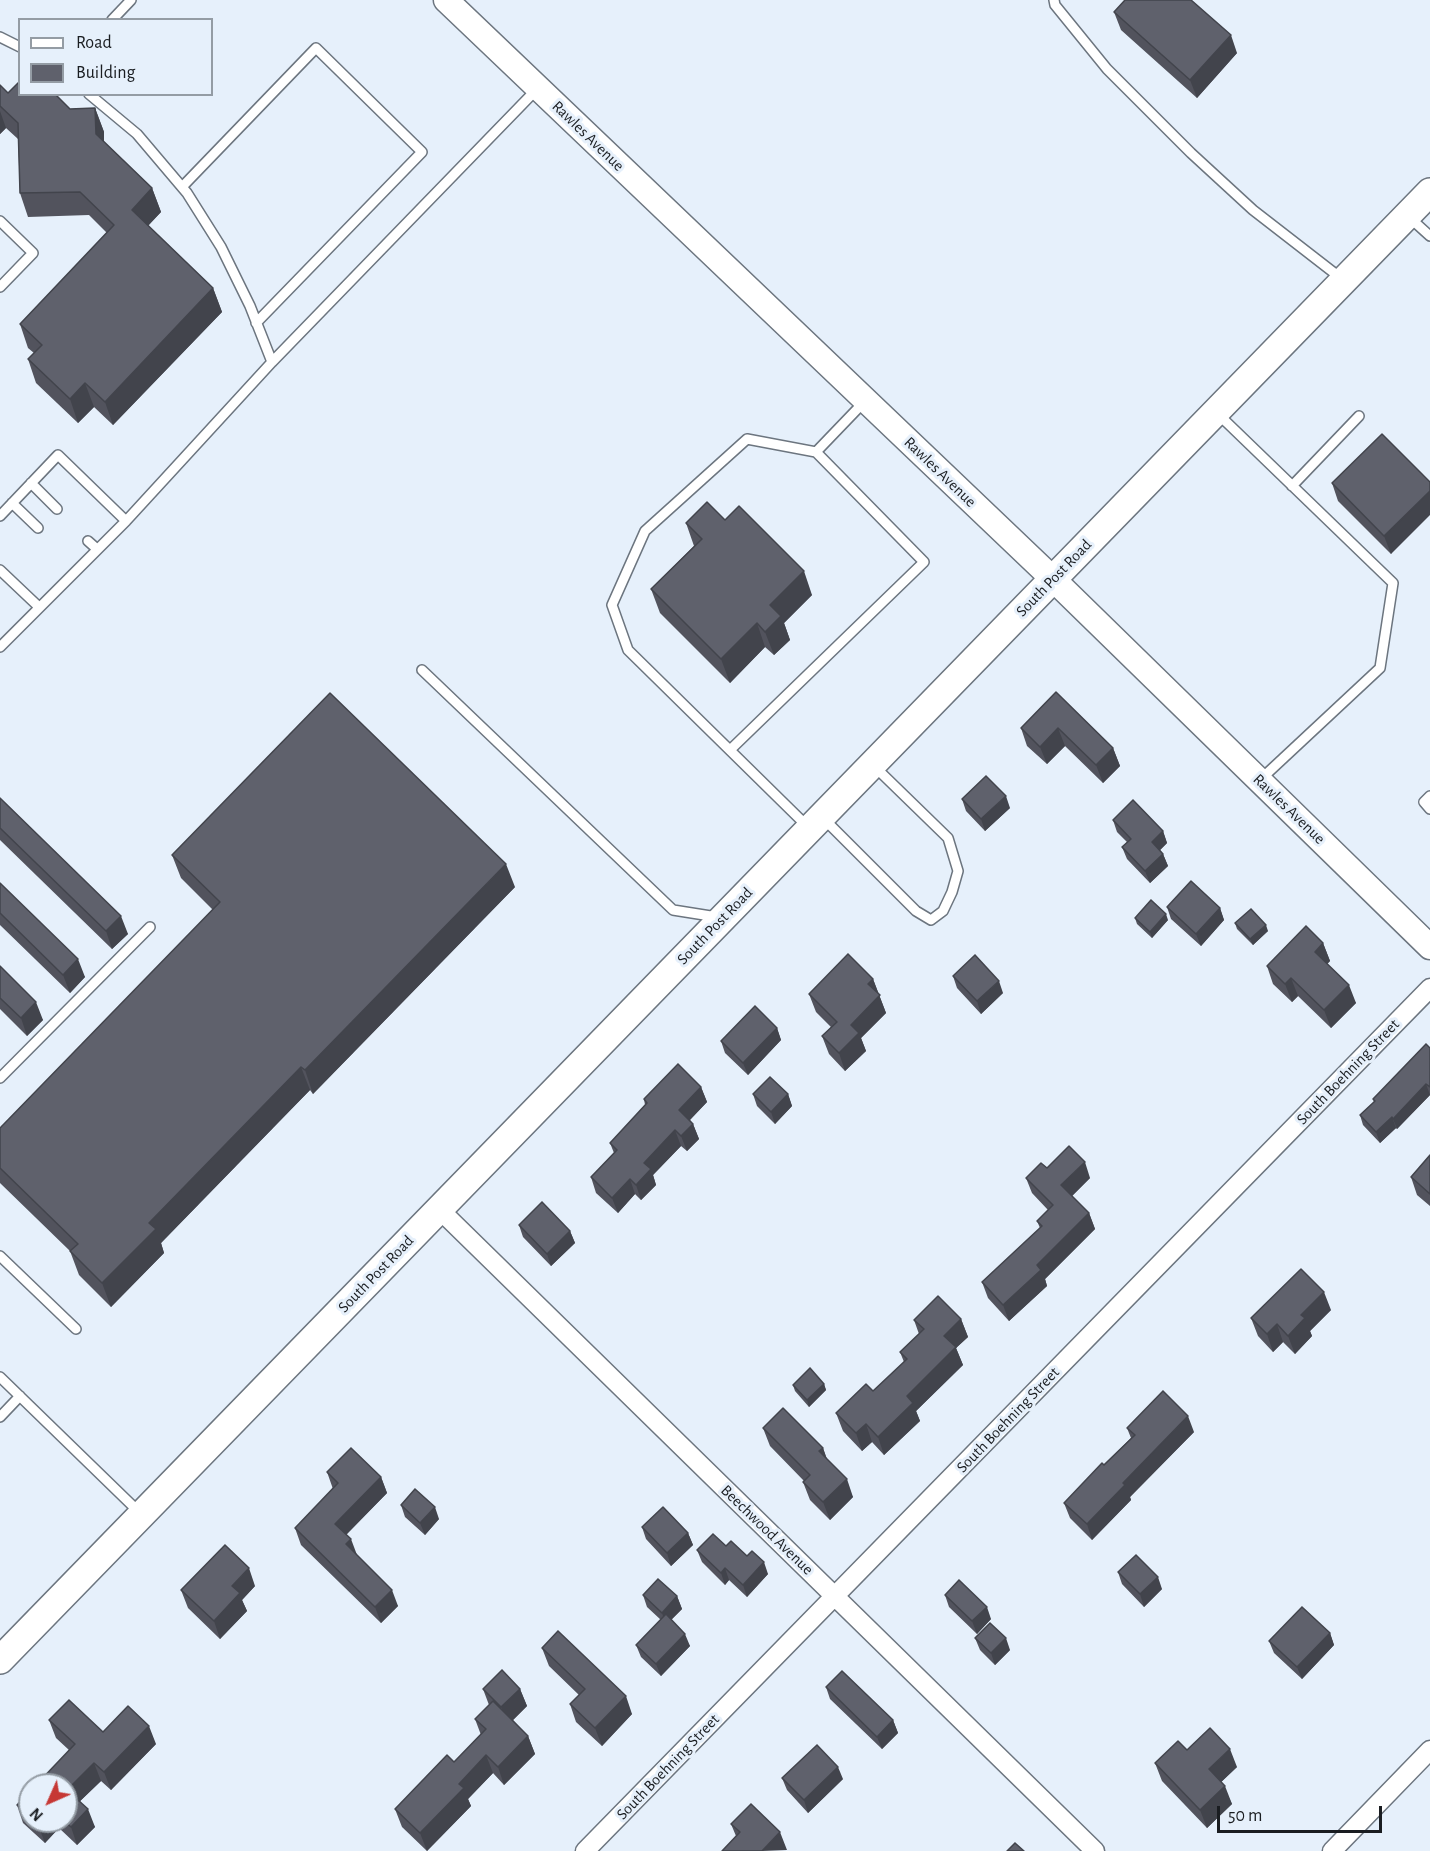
<!DOCTYPE html>
<html>
<head>
<meta charset="utf-8">
<style>
	body { margin:0 }
	#map { position:relative; width:1430px; height:1851px; overflow:hidden; background:#e6f0fb; font-family:"Alegreya Sans",sans-serif }
	canvas { display:block }
	.legend { position:absolute; left:18px; top:18px; width:195px; height:78px; box-sizing:border-box; background:#e6f0fb; border:2px solid #949ca4; margin:0; padding:8px 10px; list-style:none; font-size:18px; color:#1a1d21 }
	.legend li { display:flex; align-items:center; gap:12px; height:30px }
	.legend b { width:30px; border:2px solid #949ca4 }
	.north { position:absolute; left:18px; top:1773px; width:60px; height:60px; box-sizing:border-box; background:#e6f0fb; border:2px solid #949ca4; border-radius:50%; rotate:225deg; font-size:16px; font-weight:700; line-height:24px; text-align:center; color:#1a1d21 }
	.north::after { content:''; display:block; margin:auto; width:21px; height:27px; background:#c63835; clip-path:polygon(50% 0,100% 100%,50% 72%,0 100%) }
	.scale { position:absolute; left:1217px; top:1806px; width:165px; height:27px; box-sizing:border-box; border:3px solid #1a1d21; border-top:0; padding-left:8px; font-size:18px; line-height:21px; white-space:nowrap; color:#1a1d21; -webkit-text-stroke:4px #e6f0fb; paint-order:stroke }
</style>
</head>
<body>
<div id="map">
<canvas width="1430" height="1851"></canvas>
<ul class="legend">
<li><b style="height:8px;background:#fff"></b>Road</li>
<li><b style="height:16px;background:#5f616c"></b>Building</li>
</ul>
<div class="north">N</div>
<div class="scale">50 m</div>
</div>
<script>
const ctx = document.querySelector('canvas').getContext('2d');
ctx.lineJoin = 'round';
const toPath = rows => new Path2D(rows.map(r => 'M' + r).join(''));
function trace(path, color, width, dash) { ctx.strokeStyle = color; ctx.lineWidth = width; ctx.lineCap = dash ? 'butt' : 'round'; ctx.setLineDash(dash || []); ctx.stroke(path); }
function fillPath(path, color) { ctx.fillStyle = color; ctx.fill(path, 'evenodd'); }
function drawText(font, color, halo, rows, align = 'center') {
  ctx.font = font + ' "Alegreya Sans",sans-serif'; ctx.lineWidth = 6; ctx.setLineDash([]); ctx.textBaseline = 'middle'; ctx.strokeStyle = halo; ctx.fillStyle = color; for (const [text, x, y, turn = 0] of rows) {
    ctx.save(); ctx.translate(x, y); ctx.rotate((+turn || 0) * Math.PI / 180); ctx.textAlign = isNaN(turn) ? turn : align; if (halo) ctx.strokeText(text, 0, 0); ctx.fillText(text, 0, 0); ctx.restore();
  }
}
const service = toPath([
	[1054,0,1055,5,1107,69,1191,153,1253,210,1342,279],
	[112,20,131,0],
	[0,37,20,47],
	[89,94,137,134,187,193,221,247,250,306,272,362],
	[182,187,316,48,422,152,256,323],
	[1409,217,1430,236],
	[0,221,33,253,0,287],
	[1217,413,1393,583,1380,668,1261,779],
	[31,483,57,509],
	[1292,486,1359,416],
	[12,503,38,528],
	[0,516,58,455,126,521],
	[88,541,97,549],
	[0,570,39,607],
	[0,647,126,521,272,362,537,89],
	[422,670,673,910,717,917],
	[730,750,924,562,816,452,865,401],
	[1430,796,1424,802,1430,809],
	[823,818,916,911,931,920,943,911,952,892,958,871,948,838,874,766],
	[808,827,628,650,612,605,645,531,747,439,816,452],
	[0,1078,150,927],
	[0,1256,76,1329],
	[0,1377,140,1513],
	[0,1417,20,1396]
]);
const minor = toPath([
	[439,1209,1095,1851],
	[585,1851,1430,988],
	[1332,1851,1430,1750]
]);
const tertiary = toPath([
	[446,0,1053,579,1430,947]
]);
const secondary = toPath([
	[0,1660,1430,192]
]);
const wall = toPath([
	[1114,12,1237,53,1197,98,1121,30],
	[0,85,8,93,70,109,95,108,104,132,104,142,152,188,161,212,148,226,213,288,222,312,113,425,94,407,78,423,36,383,28,359,34,353,28,348,20,324,107,233,89,215,28,217,20,193,18,139,6,128,0,134],
	[1430,482,1391,554,1338,501,1332,483],
	[725,520,812,595,784,623,790,640,774,655,765,647,730,683,660,613,651,589,694,546,686,523],
	[1056,692,1113,748,1120,766,1103,783,1065,746,1047,764,1027,746,1021,728],
	[0,798,128,934,112,949,0,840],
	[962,799,1010,808,985,831,966,811],
	[1113,820,1163,831,1167,843,1160,850,1163,854,1168,866,1150,883,1127,859,1122,847,1127,842,1117,832],
	[172,855,515,887,313,1094,310,1090,161,1243,164,1253,111,1307,79,1275,70,1251,0,1183,0,1128,213,910,181,878],
	[0,883,85,977,70,993,0,925],
	[1167,907,1220,908,1224,920,1201,946,1171,919],
	[1135,918,1168,920,1152,938,1137,924],
	[1235,923,1268,931,1253,945,1237,929],
	[1323,943,1330,961,1327,964,1356,1003,1331,1028,1298,996,1292,1002,1273,984,1267,966],
	[0,966,43,1020,27,1036,0,1009],
	[953,976,1003,993,981,1014,957,988],
	[873,979,886,1013,861,1038,866,1051,845,1071,829,1054,822,1036,831,1027,816,1012,809,994],
	[777,1028,781,1040,748,1075,725,1053,721,1041],
	[1430,1048,1430,1095,1397,1129,1396,1128,1380,1143,1363,1125,1360,1115,1374,1102,1373,1099],
	[701,1087,707,1102,690,1120,693,1124,699,1139,687,1151,681,1146,653,1175,656,1185,641,1200,635,1194,618,1213,596,1193,591,1177,614,1153,610,1143,645,1105,644,1099],
	[753,1094,788,1094,792,1106,775,1124,757,1106],
	[1430,1155,1430,1206,1417,1195,1411,1177],
	[1047,1168,1090,1178,1072,1196,1089,1213,1095,1229,1045,1279,1047,1286,1009,1321,988,1298,982,1282,1040,1228,1037,1221,1048,1210,1032,1193,1026,1178],
	[519,1225,570,1231,575,1243,551,1266,523,1237],
	[1331,1310,1310,1331,1312,1336,1295,1354,1283,1342,1273,1352,1258,1336,1251,1318],
	[961,1319,968,1337,956,1348,963,1365,916,1411,920,1421,884,1455,872,1442,862,1451,843,1431,836,1413,873,1391,904,1362,900,1352,919,1334,914,1320],
	[824,1384,826,1390,809,1407,795,1391,793,1385],
	[763,1428,823,1448,827,1459,853,1497,830,1520,810,1500,803,1482,804,1481,770,1446],
	[1127,1428,1194,1432,1130,1497,1131,1500,1092,1540,1070,1518,1064,1503,1131,1438],
	[327,1472,381,1477,387,1493,346,1535,356,1554,398,1606,381,1623,301,1545,295,1528,333,1489],
	[401,1505,439,1519,425,1535,405,1517],
	[642,1527,688,1533,693,1545,671,1566,646,1539],
	[726,1546,747,1556,768,1574,747,1597,729,1580,725,1585,702,1562,697,1550],
	[1118,1572,1162,1589,1144,1607,1122,1584],
	[255,1586,242,1600,247,1611,220,1639,188,1608,181,1590],
	[643,1595,677,1596,682,1609,671,1620,690,1646,661,1676,641,1657,636,1645,661,1620,647,1607],
	[945,1595,991,1619,977,1634,949,1607],
	[1330,1633,1334,1645,1302,1679,1274,1653,1269,1641],
	[975,1638,1010,1650,995,1665,980,1650],
	[542,1648,632,1714,602,1746,576,1722,570,1704,579,1695,549,1666],
	[826,1687,893,1720,898,1733,882,1749,830,1699],
	[483,1689,520,1689,527,1706,513,1720,528,1736,535,1754,504,1785,493,1773,468,1799,471,1806,427,1851,402,1827,395,1809,454,1762,481,1735,475,1719,489,1705],
	[49,1720,156,1744,111,1790,101,1781,80,1801,95,1827,77,1845,59,1828,45,1843,23,1823,17,1805,30,1791,30,1821,66,1821,69,1750,56,1738],
	[1187,1750,1237,1767,1221,1782,1232,1804,1207,1828,1162,1781,1155,1763],
	[782,1778,843,1779,808,1813,787,1790],
	[731,1824,787,1850,736,1836]
]);
const shadedWall = toPath([
	[1231,35,1237,53,1197,98,1190,80],
	[95,108,104,132,104,158,96,134],
	[0,111,6,128,0,134],
	[152,188,161,212,140,234,132,210],
	[213,288,222,312,113,425,105,402],
	[85,383,94,407,78,423,70,399],
	[1430,491,1430,515,1391,554,1384,536],
	[804,571,812,595,784,623,790,640,774,655,765,632,770,605],
	[757,623,765,647,730,683,721,659],
	[1058,728,1065,746,1047,764,1040,747],
	[1113,748,1120,766,1103,783,1096,765],
	[1006,796,1010,808,985,831,981,819],
	[1163,831,1167,843,1156,854,1152,842],
	[1163,854,1168,866,1150,883,1145,871],
	[506,864,515,887,313,1094,305,1070],
	[1220,908,1224,920,1201,946,1196,934],
	[1166,914,1168,920,1152,938,1150,932],
	[121,916,128,934,112,949,106,931],
	[1266,925,1268,931,1253,945,1250,939],
	[1323,943,1330,961,1321,970,1315,952],
	[78,959,85,977,70,993,63,975],
	[1291,978,1298,996,1292,1002,1285,984],
	[873,979,886,1013,861,1038,866,1051,845,1071,839,1053,868,984],
	[999,981,1003,993,981,1014,977,1001],
	[1349,985,1356,1003,1331,1028,1324,1010],
	[36,1002,43,1020,27,1036,21,1018],
	[777,1028,781,1040,748,1075,743,1063],
	[301,1067,310,1090,161,1243,164,1253,111,1307,102,1283,149,1223],
	[1426,1084,1430,1095,1397,1129,1393,1119],
	[701,1087,707,1102,685,1125,679,1110],
	[788,1094,792,1106,775,1124,771,1112],
	[1392,1117,1396,1128,1380,1143,1376,1132],
	[693,1124,699,1139,687,1151,681,1136],
	[675,1130,681,1146,653,1175,656,1185,641,1200,636,1185,644,1163],
	[1085,1162,1090,1178,1067,1201,1061,1185],
	[630,1179,635,1194,618,1213,612,1198],
	[1089,1213,1095,1229,1045,1279,1047,1286,1009,1321,1003,1305,1037,1265],
	[570,1231,575,1243,551,1266,547,1254],
	[1324,1292,1331,1310,1310,1331,1312,1336,1295,1354,1288,1336,1301,1315],
	[961,1319,968,1337,956,1348,963,1365,916,1411,920,1421,884,1455,878,1437,907,1396,944,1336],
	[1277,1324,1283,1342,1273,1352,1267,1334],
	[824,1384,826,1390,809,1407,807,1400],
	[1188,1416,1194,1432,1130,1497,1131,1500,1092,1540,1087,1524,1123,1483],
	[866,1424,872,1442,862,1451,856,1433],
	[823,1448,829,1466,819,1451],
	[381,1477,387,1493,341,1540,335,1524],
	[847,1479,853,1497,830,1520,823,1502],
	[435,1507,439,1519,425,1535,420,1523],
	[688,1533,693,1545,671,1566,667,1553],
	[351,1539,357,1555,346,1544],
	[764,1562,768,1574,747,1597,743,1585],
	[249,1568,255,1586,242,1600,247,1611,220,1639,214,1621,232,1586],
	[725,1568,729,1580,725,1585,721,1573],
	[1158,1577,1162,1589,1144,1607,1140,1594],
	[392,1590,398,1606,381,1623,375,1607],
	[677,1596,682,1609,666,1625,662,1613],
	[987,1607,991,1619,977,1634,972,1621],
	[1330,1633,1334,1645,1302,1679,1297,1667],
	[685,1634,690,1646,661,1676,656,1664],
	[1006,1638,1010,1650,995,1665,991,1653],
	[520,1689,527,1706,508,1725,501,1707],
	[626,1696,632,1714,602,1746,595,1728],
	[893,1720,898,1733,882,1749,877,1737],
	[149,1726,156,1744,111,1790,104,1772],
	[528,1736,535,1754,504,1785,498,1767],
	[1230,1749,1237,1767,1216,1787,1209,1769],
	[486,1755,493,1773,468,1799,471,1806,427,1851,420,1833,459,1784],
	[94,1763,101,1781,74,1807,67,1790],
	[838,1767,843,1779,808,1813,804,1800],
	[1225,1786,1232,1804,1207,1828,1200,1810],
	[88,1809,95,1827,77,1845,71,1827],
	[42,1821,57,1821,59,1828,45,1843,38,1825],
	[780,1832,787,1850,762,1851]
]);
const building = toPath([
	[1125,0,1191,0,1231,35,1190,80,1114,12,1125,0],
	[20,81,20,94,55,94,70,109,95,108,96,134,152,188,132,210,213,288,105,402,85,383,70,399,28,359,42,345,20,324,114,225,80,192,20,193,18,123,0,106,0,85,8,93,20,81],
	[1382,434,1430,482,1430,491,1384,536,1332,483,1382,434],
	[707,502,725,520,739,506,804,571,770,605,781,616,765,632,757,623,721,659,651,589,702,539,686,523,707,502],
	[1056,692,1113,748,1096,765,1058,728,1040,747,1021,728,1056,692],
	[330,693,506,864,305,1070,301,1067,149,1223,156,1229,102,1283,70,1251,78,1244,0,1168,0,1128,220,902,172,855,330,693],
	[986,776,1006,796,981,819,962,799,986,776],
	[0,798,121,916,106,931,0,828,0,798],
	[1133,800,1163,831,1152,842,1163,854,1145,871,1122,847,1131,839,1113,820,1133,800],
	[1191,881,1220,908,1196,934,1167,907,1191,881],
	[0,883,78,959,63,975,0,913,0,883],
	[1151,900,1166,914,1150,932,1135,918,1151,900],
	[1251,909,1266,925,1250,939,1235,923,1251,909],
	[1306,926,1323,943,1315,952,1349,985,1324,1010,1291,978,1285,984,1267,966,1306,926],
	[848,954,873,979,868,984,880,995,851,1025,859,1033,839,1053,822,1036,837,1022,809,994,848,954],
	[975,955,999,981,977,1001,953,976,975,955],
	[0,966,36,1002,21,1018,0,998,0,966],
	[755,1006,777,1028,743,1063,721,1041,755,1006],
	[1426,1044,1430,1048,1430,1087,1426,1084,1393,1119,1392,1117,1376,1132,1360,1115,1375,1101,1373,1099,1426,1044],
	[678,1064,701,1087,679,1110,693,1124,681,1136,675,1130,644,1163,651,1169,636,1185,630,1179,612,1198,591,1177,617,1150,610,1143,647,1103,644,1099,678,1064],
	[770,1077,788,1094,771,1112,753,1094,770,1077],
	[1069,1146,1085,1162,1061,1185,1089,1213,1037,1265,1041,1270,1003,1305,982,1282,1042,1226,1037,1221,1053,1205,1026,1178,1041,1163,1047,1168,1069,1146],
	[1430,1155,1430,1194,1411,1177,1430,1155],
	[542,1202,570,1231,547,1254,519,1225,542,1202],
	[1301,1269,1324,1292,1301,1315,1305,1318,1288,1336,1277,1324,1267,1334,1251,1318,1301,1269],
	[938,1296,961,1319,944,1336,956,1347,907,1396,913,1403,878,1437,866,1424,856,1433,836,1413,866,1384,873,1391,907,1359,900,1352,924,1329,914,1320,938,1296],
	[810,1368,824,1384,807,1400,793,1385,810,1368],
	[1163,1391,1188,1416,1123,1483,1125,1485,1087,1524,1064,1503,1102,1463,1104,1465,1135,1435,1127,1428,1163,1391],
	[783,1408,823,1448,819,1451,847,1479,823,1502,803,1482,810,1475,763,1428,783,1408],
	[351,1448,381,1477,335,1524,351,1539,346,1544,392,1590,375,1607,295,1528,338,1483,327,1472,351,1448],
	[415,1489,435,1507,420,1523,401,1505,415,1489],
	[663,1507,688,1533,667,1553,642,1527,663,1507],
	[713,1534,726,1546,731,1541,747,1556,752,1551,764,1562,743,1585,725,1568,721,1573,697,1550,713,1534],
	[225,1545,249,1568,232,1586,240,1593,214,1621,181,1590,225,1545],
	[1136,1555,1158,1577,1140,1594,1118,1572,1136,1555],
	[658,1579,677,1596,662,1613,643,1595,658,1579],
	[959,1580,987,1607,972,1621,945,1595,959,1580],
	[1302,1607,1330,1633,1297,1667,1269,1641,1302,1607],
	[666,1614,685,1634,656,1664,636,1645,666,1614],
	[990,1623,1006,1638,991,1653,975,1638,990,1623],
	[558,1631,626,1696,595,1728,570,1704,585,1689,542,1648,558,1631],
	[502,1670,520,1689,501,1707,483,1689,502,1670],
	[842,1671,893,1720,877,1737,826,1687,842,1671],
	[69,1700,103,1732,128,1706,149,1726,104,1772,94,1763,67,1790,88,1809,71,1827,64,1821,66,1821,66,1785,36,1785,75,1744,49,1720,69,1700],
	[493,1701,528,1736,498,1767,486,1755,459,1784,464,1788,420,1833,395,1809,447,1755,454,1762,486,1729,475,1719,493,1701],
	[1210,1728,1230,1749,1209,1769,1225,1786,1200,1810,1155,1763,1178,1741,1187,1750,1210,1728],
	[817,1745,838,1767,804,1800,782,1778,817,1745],
	[30,1791,30,1817,17,1805,30,1791],
	[751,1804,780,1832,762,1851,722,1851,740,1832,731,1824,751,1804],
	[34,1821,42,1821,38,1825,34,1821],
	[1015,1843,1024,1851,1007,1851,1015,1843]
]);
const streetNames = [
	["Rawles Avenue",588,136,44],
	["Rawles Avenue",940,472,44],
	["South Post Road",1054,578,-46],
	["Rawles Avenue",1289,809,44],
	["South Post Road",715,926,-46],
	["South Boehning Street",1348,1072,-46],
	["South Post Road",376,1274,-46],
	["South Boehning Street",1008,1420,-46],
	["Beechwood Avenue",767,1530,44],
	["South Boehning Street",668,1767,-46]
];
trace(service, '#6c757f', 12);
trace(minor, '#6c757f', 21);
trace(tertiary, '#6c757f', 27);
trace(secondary, '#6c757f', 30);
trace(service, '#fff', 9);
trace(minor, '#fff', 18);
trace(tertiary, '#fff', 24);
trace(secondary, '#fff', 27);
fillPath(wall, '#52535d');
fillPath(shadedWall, '#42444c');
fillPath(building, '#5f616c');
trace(building, '#42444c', 1.5);
drawText('16px', '#1a1d21', '#e6f0fb', streetNames);
</script>
</body>
</html>
